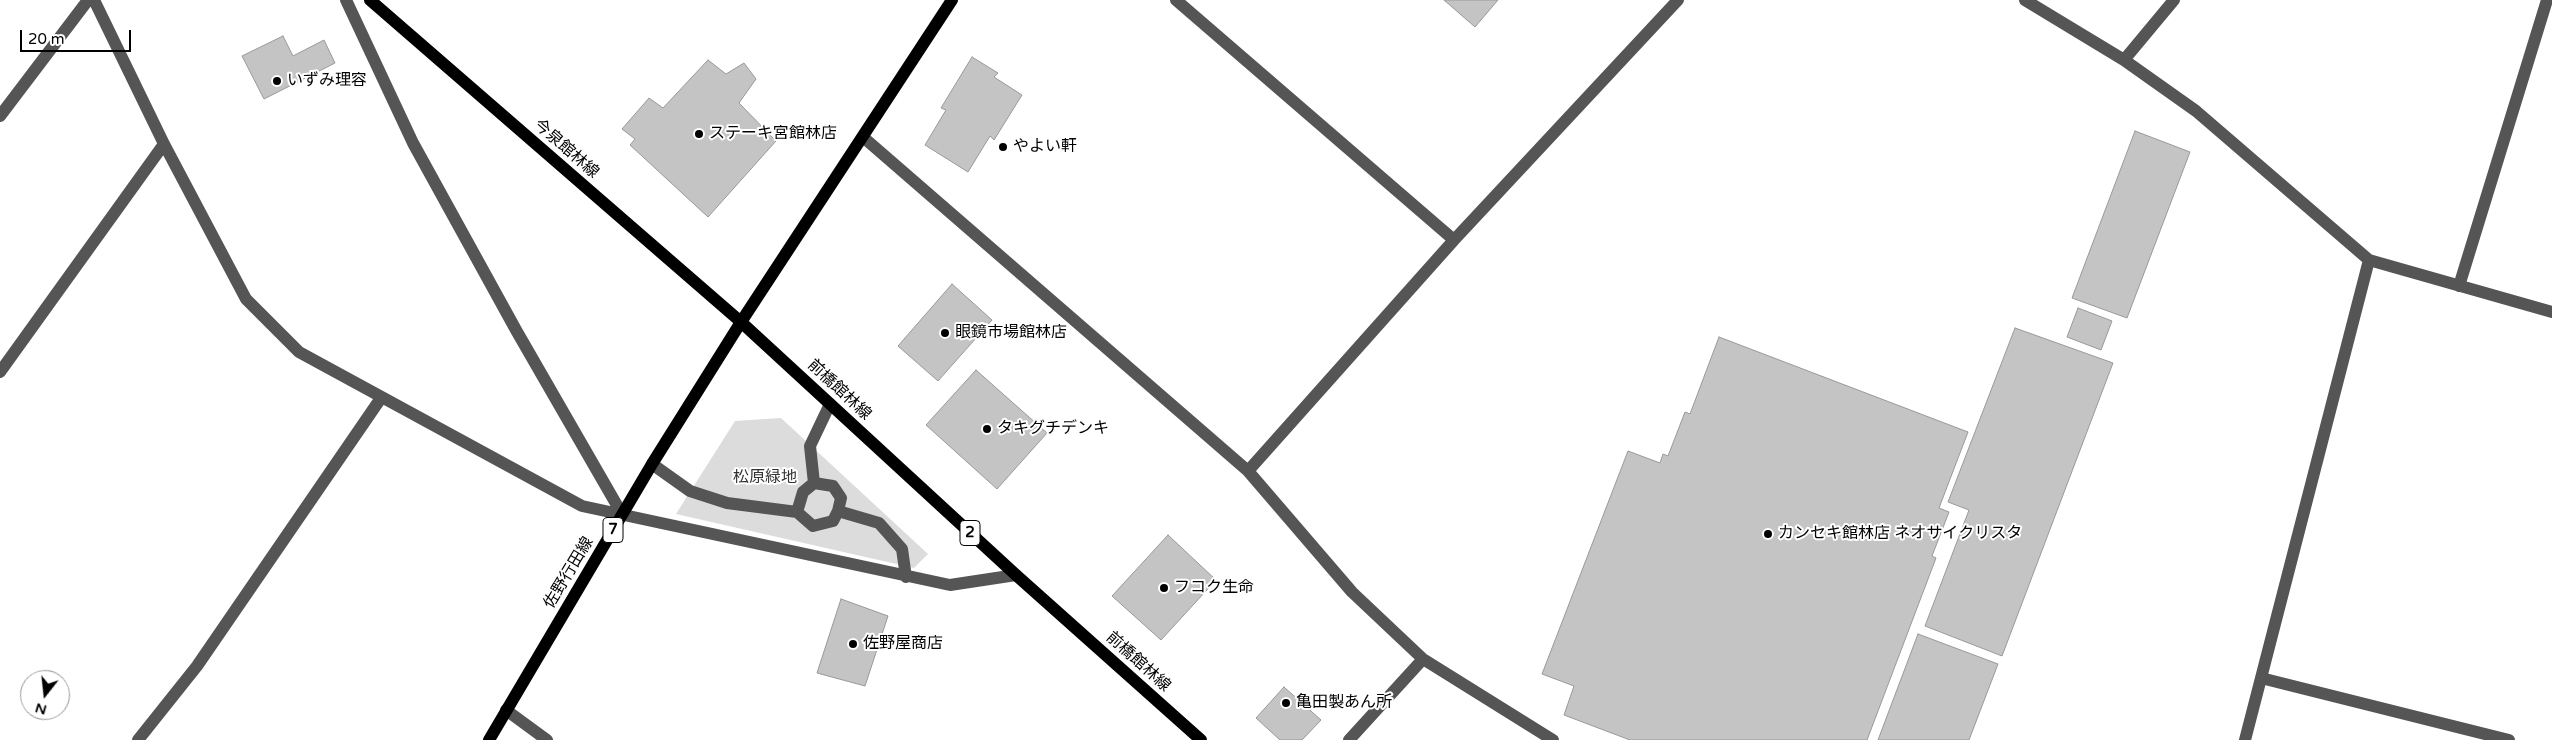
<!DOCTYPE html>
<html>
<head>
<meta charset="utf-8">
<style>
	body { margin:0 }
	#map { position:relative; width:2552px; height:740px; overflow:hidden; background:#fff; font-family:"Varela Round",sans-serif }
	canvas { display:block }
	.north { position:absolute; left:20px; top:670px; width:50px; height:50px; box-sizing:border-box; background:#fff; border:1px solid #999; border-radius:50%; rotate:196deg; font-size:14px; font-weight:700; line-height:20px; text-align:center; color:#000 }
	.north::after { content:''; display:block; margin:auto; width:18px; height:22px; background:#000; clip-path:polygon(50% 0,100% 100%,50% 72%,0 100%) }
	.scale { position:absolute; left:20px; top:30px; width:111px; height:22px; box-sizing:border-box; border:2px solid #000; border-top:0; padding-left:6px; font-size:15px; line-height:18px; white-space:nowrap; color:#000; -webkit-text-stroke:4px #fff; paint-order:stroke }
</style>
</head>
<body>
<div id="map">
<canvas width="2552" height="740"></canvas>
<div class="north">N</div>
<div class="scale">20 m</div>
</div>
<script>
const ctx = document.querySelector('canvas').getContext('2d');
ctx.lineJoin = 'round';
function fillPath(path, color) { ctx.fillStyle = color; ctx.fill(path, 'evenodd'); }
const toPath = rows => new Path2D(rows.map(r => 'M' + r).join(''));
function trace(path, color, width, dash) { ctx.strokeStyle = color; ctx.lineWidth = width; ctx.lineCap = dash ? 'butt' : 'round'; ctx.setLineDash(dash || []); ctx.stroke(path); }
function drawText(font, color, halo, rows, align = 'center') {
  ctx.font = font + ' "Varela Round","Noto Sans JP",sans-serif'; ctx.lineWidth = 4; ctx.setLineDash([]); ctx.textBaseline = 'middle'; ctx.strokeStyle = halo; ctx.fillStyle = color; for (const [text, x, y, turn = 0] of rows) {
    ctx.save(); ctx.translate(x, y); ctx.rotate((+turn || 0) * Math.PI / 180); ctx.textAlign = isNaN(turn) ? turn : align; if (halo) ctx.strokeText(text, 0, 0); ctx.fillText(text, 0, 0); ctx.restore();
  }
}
const green = toPath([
	[781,418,928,554,914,568,676,514,735,421]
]);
const building = toPath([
	[1444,0,1498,0,1475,27,1444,0],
	[283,36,293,56,324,40,335,63,264,99,242,56,283,36],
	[972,57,998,73,994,77,1022,95,994,140,990,136,968,172,925,145,946,110,941,108,972,57],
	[708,60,726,74,744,63,756,79,739,103,776,141,708,217,630,145,635,139,622,129,649,98,663,108,708,60],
	[2135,131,2190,152,2127,318,2072,298,2135,131],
	[952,284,992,320,938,381,898,346,952,284],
	[2078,308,2112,321,2101,350,2067,337,2078,308],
	[2015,328,2113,363,2002,656,1925,626,1969,510,1948,502,2015,328],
	[1719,337,1968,432,1939,508,1949,512,1932,556,1936,558,1867,740,1630,740,1564,715,1574,686,1542,674,1628,451,1660,463,1663,454,1668,456,1685,412,1690,414,1719,337],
	[976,370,1047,433,997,489,926,425,976,370],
	[1168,535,1216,580,1161,640,1112,596,1168,535],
	[841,599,888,616,865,686,817,673,841,599],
	[1918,634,1998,664,1969,740,1878,740,1918,634],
	[1284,687,1321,720,1302,740,1280,740,1256,718,1284,687]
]);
const minor = toPath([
	[94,0,164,144,246,299,299,352,582,506,950,585,1016,575],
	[346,0,413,143,516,330,622,514],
	[1176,0,1454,240],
	[2025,0,2124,60,2196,111,2369,260,2552,312],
	[2124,60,2174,0],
	[0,116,88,0],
	[863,137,1248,471,1352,592,1423,659,1553,740],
	[2459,286,2547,0],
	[0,372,164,144],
	[652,464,690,491,727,503,797,512],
	[1248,471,1454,240,1678,0],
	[814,483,810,446,830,404],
	[838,511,841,498,833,486,814,483,803,492,797,512,813,526,833,521,838,511,879,523,902,549,906,577],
	[2261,678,2509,740],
	[506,710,547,740],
	[138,740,197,666,381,398],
	[1349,740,1423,659],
	[2245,740,2369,260]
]);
const major = toPath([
	[370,0,741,322,1016,575,1201,740],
	[489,740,652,464,741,322,952,0]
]);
const markers = [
	[277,81,5,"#000"],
	[699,134,5,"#000"],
	[1003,147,5,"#000"],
	[945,333,5,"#000"],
	[987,429,5,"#000"],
	[1768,534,5,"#000"],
	[1164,588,5,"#000"],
	[853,644,5,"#000"],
	[1286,703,5,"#000"]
];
const shields = [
	[613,530,20],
	[970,533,20]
];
const shieldNames = [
	["7",613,530],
	["2",970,533]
];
const poiNames = [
	["いずみ理容",287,81],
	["ステーキ宮館林店",709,134],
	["やよい軒",1013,147],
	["眼鏡市場館林店",955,333],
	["タキグチデンキ",997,429],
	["カンセキ館林店 ネオサイクリスタ",1778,534],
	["フコク生命",1174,588],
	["佐野屋商店",863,644],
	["亀田製あん所",1296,703]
];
const streetNames = [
	["今泉館林線",566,149,41],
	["前橋館林線",839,390,43],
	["佐野行田線",569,573,-59],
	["前橋館林線",1138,662,42]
];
const parkNames = [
	["松原緑地",765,478]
];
fillPath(green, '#dcdcdc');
fillPath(building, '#c4c4c4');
trace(building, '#999', 1);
trace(minor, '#555', 12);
trace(major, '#000', 12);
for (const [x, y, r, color] of markers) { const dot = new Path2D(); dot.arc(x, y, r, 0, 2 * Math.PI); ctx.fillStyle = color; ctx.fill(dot); trace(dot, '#fff', 2); }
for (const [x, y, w] of shields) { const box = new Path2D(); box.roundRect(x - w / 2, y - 12.5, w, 25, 4); ctx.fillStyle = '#fff'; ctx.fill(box); trace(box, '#000', 1); }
drawText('bold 15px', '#000', null, shieldNames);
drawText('16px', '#000', '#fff', poiNames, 'left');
drawText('16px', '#000', '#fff', streetNames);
drawText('16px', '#333', '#fff', parkNames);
</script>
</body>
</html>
